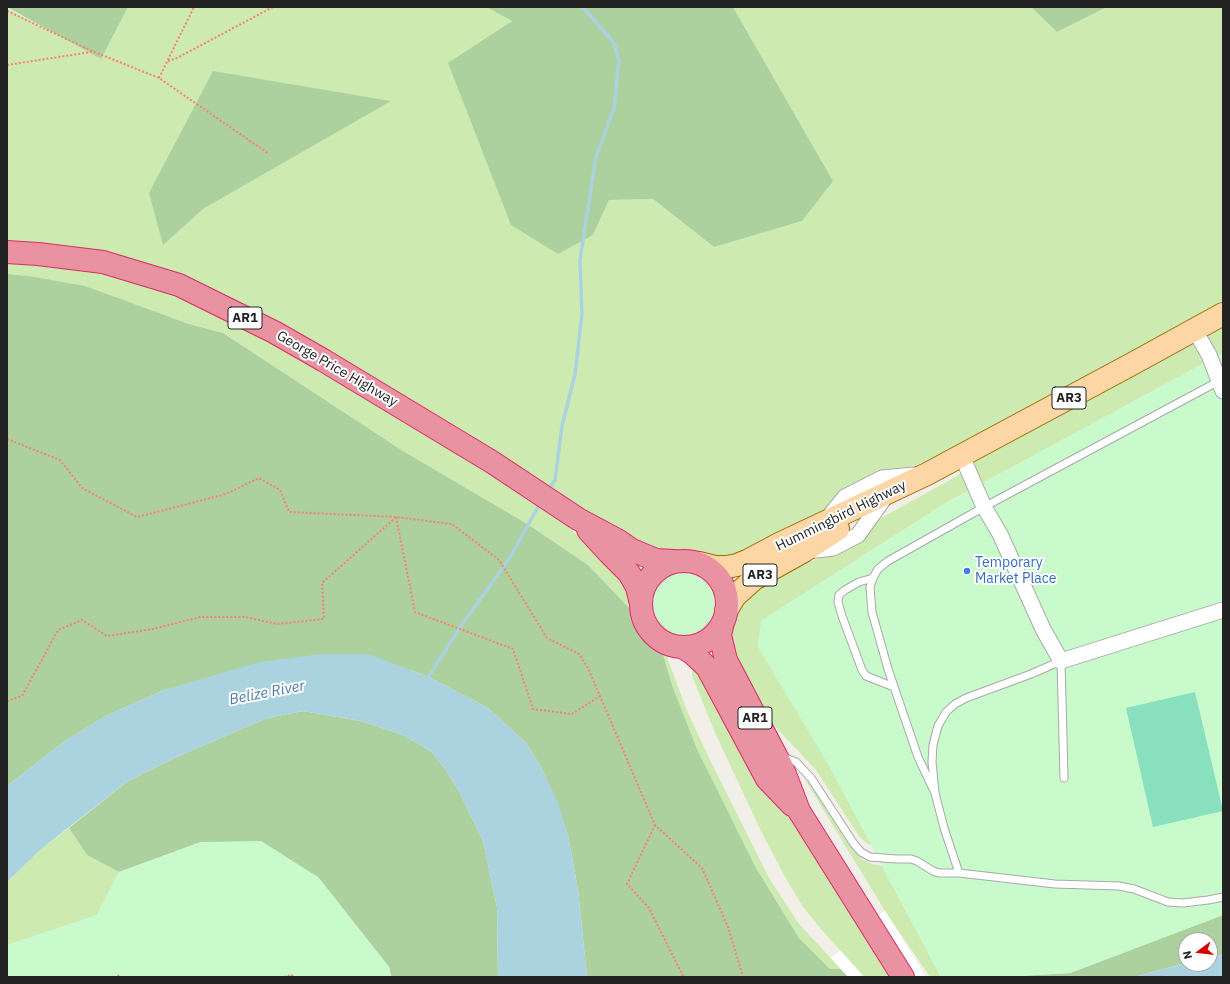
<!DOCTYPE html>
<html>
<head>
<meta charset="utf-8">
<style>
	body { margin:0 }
	#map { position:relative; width:1230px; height:984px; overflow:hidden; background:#f2efe9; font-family:"IBM Plex Sans",sans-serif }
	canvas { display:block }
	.frame { position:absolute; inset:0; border:8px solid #222; pointer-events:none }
	.north { position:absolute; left:1178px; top:932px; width:40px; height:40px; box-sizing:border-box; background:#fff; border:1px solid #a7a7a7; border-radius:50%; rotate:255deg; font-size:11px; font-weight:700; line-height:16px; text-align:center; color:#222 }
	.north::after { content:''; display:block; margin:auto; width:14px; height:18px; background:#d40000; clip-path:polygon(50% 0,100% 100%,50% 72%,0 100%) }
</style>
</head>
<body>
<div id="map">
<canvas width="1230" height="984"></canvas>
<div class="frame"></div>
<div class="north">N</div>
</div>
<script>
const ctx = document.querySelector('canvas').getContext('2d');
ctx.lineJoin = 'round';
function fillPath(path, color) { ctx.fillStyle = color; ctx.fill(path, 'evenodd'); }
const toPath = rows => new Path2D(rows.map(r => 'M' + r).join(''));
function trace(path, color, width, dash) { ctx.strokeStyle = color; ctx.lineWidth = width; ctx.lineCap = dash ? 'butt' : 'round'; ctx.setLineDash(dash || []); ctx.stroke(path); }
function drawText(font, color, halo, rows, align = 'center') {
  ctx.font = font + ' "IBM Plex Sans",sans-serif'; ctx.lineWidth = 4; ctx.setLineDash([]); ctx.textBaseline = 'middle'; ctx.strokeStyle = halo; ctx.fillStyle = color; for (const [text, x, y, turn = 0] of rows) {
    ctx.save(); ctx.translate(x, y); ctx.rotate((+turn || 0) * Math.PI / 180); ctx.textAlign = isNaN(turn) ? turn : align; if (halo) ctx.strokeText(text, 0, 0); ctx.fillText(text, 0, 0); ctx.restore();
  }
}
const grass = toPath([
	[128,7,486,7,512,21,448,64,593,235,609,200,653,199,714,247,833,181,733,7,1031,7,1057,32,1107,7,1223,7,1223,304,987,430,919,464,881,475,829,510,736,557,674,556,646,548,255,311,7,242,7,8,101,59],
	[213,72,390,101,203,209,163,244],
	[7,259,78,265,163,288,245,325,446,443,554,514,620,574,632,599,633,612,588,565,529,525,403,451,223,333,187,323,29,276,7,274],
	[1223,325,1223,353,944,504,761,621,832,771,872,846,865,842,859,836,816,770,766,717,737,660,730,637,732,620,737,609,761,583,806,563,832,554,861,539,881,518,957,476,978,458],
	[662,651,665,652,688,713,710,760,769,878,799,924,841,969,830,969,799,938,756,868,697,749,672,685],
	[693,665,799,826,893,977,864,977,821,929,803,907,784,875,760,829,716,735,692,676],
	[804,778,810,784,853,850,863,860,872,864,882,866,941,977,930,977,885,911],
	[69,828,87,855,119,872,97,915,7,945,7,882,41,849]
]);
const forest = toPath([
	[7,7,128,7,101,59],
	[486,7,733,7,833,181,802,221,714,247,653,199,609,200,593,235,558,254,511,225,448,63,512,21],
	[1031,7,1107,7,1057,32],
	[213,71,391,101,203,209,163,245,149,193],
	[7,274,29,276,85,286,186,323,223,333,403,451,529,525,588,565,633,612,635,622,639,632,646,641,653,647,662,651,672,685,697,749,756,868,799,938,830,969,841,969,848,977,587,977,578,890,568,835,556,800,542,769,527,744,488,708,429,677,411,670,164,690,106,716,65,741,7,786],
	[303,711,361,721,403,735,431,751,446,770,459,791,483,841,497,907,498,977,391,977,389,967,318,877,201,842,119,872,87,855,69,828,128,781,179,756,267,718],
	[1223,915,1223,955,1210,957,1210,940,1186,940,1186,963,1134,977,1001,977,1070,973]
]);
const park = toPath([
	[1223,353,1223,915,1070,973,1001,977,941,977,832,771,758,647,761,621,944,504],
	'651 605a32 32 0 1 1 64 0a32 32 0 1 1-64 0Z',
	[261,841,318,877,389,967,391,977,7,977,7,945,97,915,119,872,201,842]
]);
const pitch = toPath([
	[1195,692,1223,811,1153,827,1126,708]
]);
const water = toPath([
	[322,654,368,654,429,677,488,708,527,744,542,769,557,800,568,835,578,890,587,977,498,977,497,907,483,841,459,791,446,770,431,751,403,735,361,721,303,711,267,718,179,756,128,781,41,849,7,882,7,786,65,741,106,716,164,690,260,662],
	[1223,955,1223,977,1134,977,1186,963,1210,964,1210,957]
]);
const pier = toPath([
	[885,911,926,977,893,977,861,926],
	[840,950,864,977,848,977,831,958]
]);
const stream = toPath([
	[550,487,555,480,562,426,575,374,582,314,580,260,596,157,614,108,619,61,614,43,583,7],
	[427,679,459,629,509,559,538,507]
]);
const path = toPath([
	[7,11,92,51,159,78,269,154],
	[168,61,177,58,273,7],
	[7,65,91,52],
	[159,78,194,7],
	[7,439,60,460,82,488,137,517,226,494,259,478,280,490,289,512,396,517,452,524,499,560,547,638,579,654,588,668,655,825,702,868,728,927,743,977],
	[396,517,415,612,513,649,533,709,572,714,600,696],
	[7,701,22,696,58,630,82,620,107,636,153,629,200,617,245,617,277,624,324,619,322,583,395,518],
	[655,825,627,884,649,908,683,976,682,977],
	[118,975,119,977],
	[284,977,292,975,292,977]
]);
const lane = toPath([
	[873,578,859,582,845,590,839,595,838,602,842,616,862,670,866,676,894,687],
	[783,757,796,762,811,778,854,844,861,852,870,857,896,859,911,859,917,861,933,871,939,873,959,873,1055,884,1119,886,1134,889,1168,902,1183,903,1208,900,1223,897],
	[935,793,918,757,904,716,888,669,872,612,870,587,873,578,878,569,888,561,984,507,1219,381],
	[959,873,944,828,935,793,932,762,933,745,938,726,946,712,955,704,966,698,1031,674,1061,661,1064,778]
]);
const street = toPath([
	[1194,329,1209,355,1223,391],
	[962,456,984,507,1000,534,1043,629,1061,661,1223,610],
	[827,519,845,497,882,478,914,475],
	[807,551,833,548,858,535,883,500]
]);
const primary = toPath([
	[699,563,715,567,727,567,737,565,747,561,779,544,927,474,1132,364,1223,314],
	[726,611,735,596,754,579,804,551,838,529]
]);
const highway = toPath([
	[7,252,38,254,103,262,179,285,274,332,323,360,492,462,578,519,619,541,632,550,656,560,674,561],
	[588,530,609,553,629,573,637,587,640,600],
	'641 604a43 43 0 1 1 86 0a43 43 0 1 1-86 0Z',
	[723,622,720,635,726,660,783,769,799,811,903,977],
	[682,647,692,653,707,667,767,779,792,805]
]);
const markers = [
	[967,571,4,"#3f7fe0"]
];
const shields = [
	[245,318,34],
	[1069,398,34],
	[760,575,34],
	[755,718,34]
];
const shieldNames = [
	["AR1",245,318],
	["AR3",1069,398],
	["AR3",760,575],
	["AR1",755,718]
];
const streetNames = [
	["George Price Highway",337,369,30],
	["Hummingbird Highway",841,516,-26]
];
const shopNames = [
	["Temporary",975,563],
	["Market Place",975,579]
];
const waterNames = [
	["Belize River",267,693,-11]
];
fillPath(grass, '#cdebb0');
fillPath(forest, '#add19e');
fillPath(park, '#c8facc');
fillPath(pitch, '#88e0be');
fillPath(water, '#aad3df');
fillPath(pier, '#fff');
trace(stream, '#aad3df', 3.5);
trace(lane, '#a9a9a9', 9);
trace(street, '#a9a9a9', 17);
trace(primary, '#a06b00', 24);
trace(highway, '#dc2a67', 24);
trace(path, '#fa8072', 2, [2, 2]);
trace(lane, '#fff', 7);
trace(street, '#fff', 15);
trace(primary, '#fcd6a4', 22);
trace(highway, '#e892a2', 22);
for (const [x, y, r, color] of markers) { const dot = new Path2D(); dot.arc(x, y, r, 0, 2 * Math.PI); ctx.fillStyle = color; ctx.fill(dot); trace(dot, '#fff', 1.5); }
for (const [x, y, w] of shields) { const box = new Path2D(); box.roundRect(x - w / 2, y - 11, w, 22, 3); ctx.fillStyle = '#fff'; ctx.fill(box); trace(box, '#222', 1); }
drawText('bold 13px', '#222', null, shieldNames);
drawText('14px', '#222', '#fff', streetNames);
drawText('14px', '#366cbe', '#fff', shopNames, 'left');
drawText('italic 15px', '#4a7aab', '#fff', waterNames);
</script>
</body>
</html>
